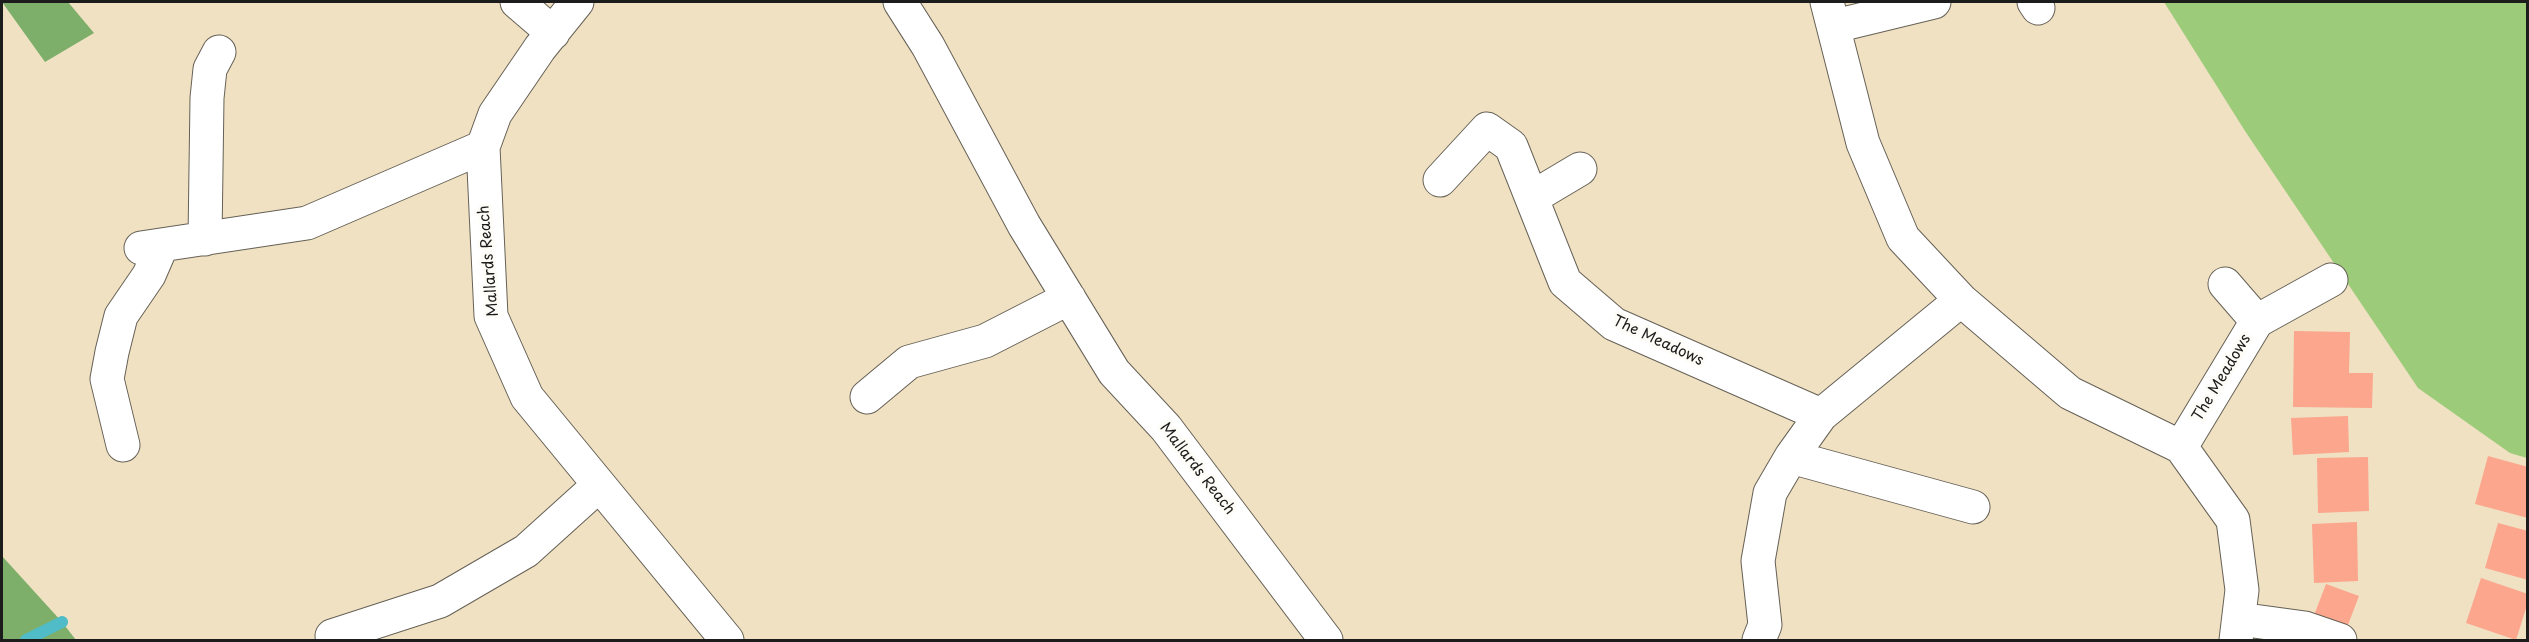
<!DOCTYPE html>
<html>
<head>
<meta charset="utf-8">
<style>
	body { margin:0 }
	#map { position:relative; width:2529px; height:642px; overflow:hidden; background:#f0e1c3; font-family:"Playpen Sans",sans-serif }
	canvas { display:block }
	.frame { position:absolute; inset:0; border:3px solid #1c1c1c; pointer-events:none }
</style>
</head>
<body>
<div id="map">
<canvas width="2529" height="642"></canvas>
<div class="frame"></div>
</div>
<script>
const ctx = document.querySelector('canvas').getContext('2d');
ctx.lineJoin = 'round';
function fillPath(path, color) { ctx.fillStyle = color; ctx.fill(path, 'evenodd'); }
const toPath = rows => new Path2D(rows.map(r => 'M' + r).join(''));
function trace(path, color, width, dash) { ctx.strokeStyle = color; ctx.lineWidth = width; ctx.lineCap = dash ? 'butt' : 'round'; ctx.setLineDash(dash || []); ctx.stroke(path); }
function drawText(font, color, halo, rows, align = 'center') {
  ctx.font = font + ' "Playpen Sans",sans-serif'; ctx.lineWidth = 6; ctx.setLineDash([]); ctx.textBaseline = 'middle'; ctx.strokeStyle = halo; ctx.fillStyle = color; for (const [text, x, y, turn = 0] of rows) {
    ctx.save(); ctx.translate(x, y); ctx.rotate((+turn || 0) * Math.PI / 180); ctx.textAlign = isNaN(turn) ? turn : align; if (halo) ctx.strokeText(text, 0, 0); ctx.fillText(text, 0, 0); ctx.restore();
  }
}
const green = toPath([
	[2164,2,2527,2,2527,458,2510,453,2418,388,2245,131]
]);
const forest = toPath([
	[2,2,68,2,94,33,45,62],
	[2,556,62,622,76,640,2,640]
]);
const stream = toPath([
	[26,640,62,622]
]);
const building = toPath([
	[2294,331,2350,332,2349,373,2373,373,2372,408,2293,407],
	[2348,416,2349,452,2293,455,2291,418],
	[2488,456,2528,467,2528,518,2475,504],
	[2368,457,2369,511,2318,513,2317,458],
	[2357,522,2358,581,2314,583,2312,524],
	[2498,523,2528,531,2528,580,2485,568],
	[2481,578,2528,594,2528,602,2516,640,2466,623],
	[2326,584,2359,596,2346,630,2313,618]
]);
const minor = toPath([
	[517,2,553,33],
	[577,2,540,48,495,114,483,147,491,316,527,397,727,640],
	[900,2,928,46,1024,225,1114,372,1166,428,1326,640],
	[1827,2,1863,143,1903,238,1961,300,2070,393,2181,447,2233,520,2242,590,2236,640],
	[2034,2,2038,8],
	[1835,26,1934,2],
	[1440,180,1487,129,1511,146,1565,282,1614,324,1821,415],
	[1533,197,1580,169],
	[205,239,207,98,210,69,219,52],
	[141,248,307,223,483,147],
	[2225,284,2257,321],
	[867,397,909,362,985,341,1069,298],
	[123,445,107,379,112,352,121,316,149,275,162,245],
	[2181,447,2257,321,2331,280],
	[1791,457,1973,507],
	[2239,619,2305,628,2340,640],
	[332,636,440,601,526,551,598,486],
	[1759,640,1765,625,1758,561,1770,493,1791,457,1821,415,1961,300]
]);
const streetNames = [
	["Mallards Reach",489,261,-95],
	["The Meadows",1658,341,25],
	["The Meadows",2222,378,-59],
	["Mallards Reach",1197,469,52]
];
fillPath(green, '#9ccb7a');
fillPath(forest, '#7daf6a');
trace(stream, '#4fbcc7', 12);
fillPath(building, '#fba68d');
trace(minor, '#666156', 35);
trace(minor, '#fff', 33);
drawText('15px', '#1c1c1c', '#fdfcf7', streetNames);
</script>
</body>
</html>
